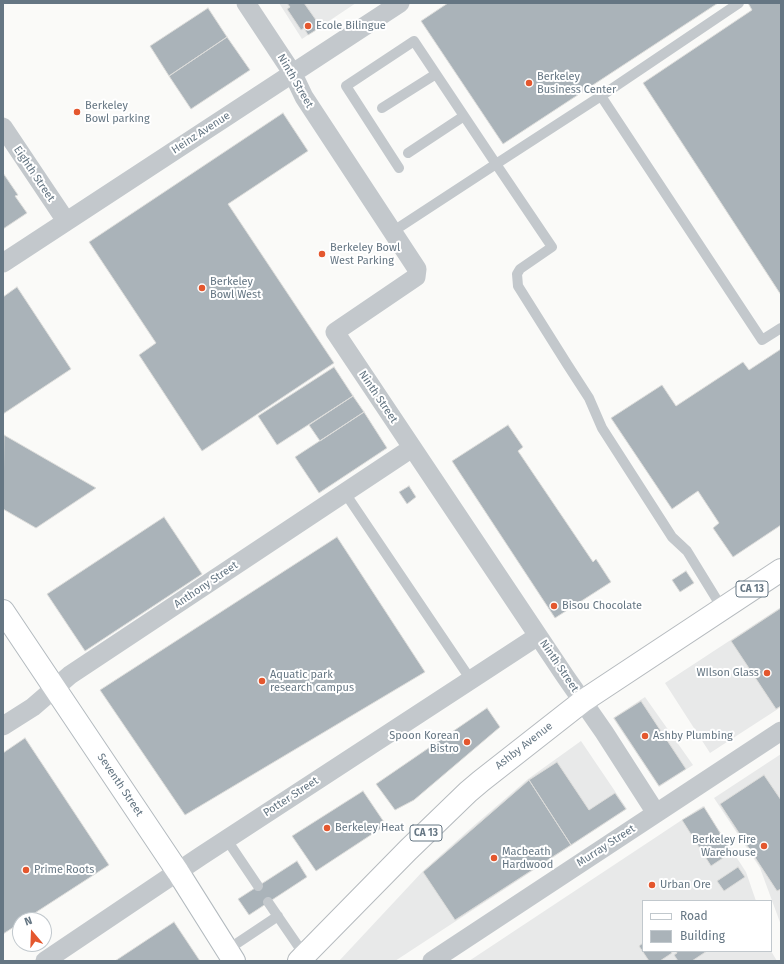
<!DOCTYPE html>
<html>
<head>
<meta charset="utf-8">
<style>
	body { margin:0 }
	#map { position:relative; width:784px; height:964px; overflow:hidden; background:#fafaf8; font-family:"Fira Sans",sans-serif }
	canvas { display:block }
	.frame { position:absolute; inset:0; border:4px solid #657683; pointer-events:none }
	.legend { position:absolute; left:642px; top:900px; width:130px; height:52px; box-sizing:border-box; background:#fff; border:1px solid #c1c8cd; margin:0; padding:5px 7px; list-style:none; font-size:12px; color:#657683 }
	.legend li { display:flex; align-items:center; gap:8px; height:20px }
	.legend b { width:20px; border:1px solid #c1c8cd }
	.north { position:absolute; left:12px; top:912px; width:40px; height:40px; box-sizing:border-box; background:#fff; border:1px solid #c1c8cd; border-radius:50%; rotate:341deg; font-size:11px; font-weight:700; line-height:16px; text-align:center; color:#657683 }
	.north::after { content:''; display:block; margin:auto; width:14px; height:18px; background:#e4572e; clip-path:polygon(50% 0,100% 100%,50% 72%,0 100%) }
</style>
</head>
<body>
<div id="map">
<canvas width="784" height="964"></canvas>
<div class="frame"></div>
<ul class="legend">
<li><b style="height:5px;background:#fff"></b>Road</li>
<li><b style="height:11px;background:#aab3b9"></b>Building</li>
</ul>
<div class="north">N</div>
</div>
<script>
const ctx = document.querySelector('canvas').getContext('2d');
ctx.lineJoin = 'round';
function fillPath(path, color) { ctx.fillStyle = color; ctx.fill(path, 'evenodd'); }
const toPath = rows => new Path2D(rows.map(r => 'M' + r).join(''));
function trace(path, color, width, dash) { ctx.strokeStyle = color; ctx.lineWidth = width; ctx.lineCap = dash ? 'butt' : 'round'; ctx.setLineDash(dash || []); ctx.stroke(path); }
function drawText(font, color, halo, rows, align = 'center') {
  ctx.font = font + ' "Fira Sans",sans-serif'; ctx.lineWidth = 4; ctx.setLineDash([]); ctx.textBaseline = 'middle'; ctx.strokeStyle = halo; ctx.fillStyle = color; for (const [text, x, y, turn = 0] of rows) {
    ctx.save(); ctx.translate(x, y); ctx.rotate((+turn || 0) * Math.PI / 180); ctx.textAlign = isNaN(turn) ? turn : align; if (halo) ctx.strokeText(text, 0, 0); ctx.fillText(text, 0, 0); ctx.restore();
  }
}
const built = toPath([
	[279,3,356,3,302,39],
	[781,607,781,707,710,753,665,683],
	[645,697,693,765,659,787,613,718],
	[581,741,627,809,395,961,339,961,423,871,470,829,528,779],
	[781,754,781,925,760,868,714,798],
	[703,806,746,872,756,901,643,901,643,951,771,951,777,961,469,961]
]);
const building = toPath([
	[287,3,304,3,321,27,308,35,304,28,301,30,287,9,290,7,287,3],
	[448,3,718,3,503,144,421,21,448,3],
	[748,3,781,3,781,295,643,83,752,10,748,3],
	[208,8,227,37,169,76,150,46,208,8],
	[227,37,250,70,191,109,169,76,227,37],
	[283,113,308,151,228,204,334,363,202,451,139,355,156,343,89,242,283,113],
	[3,173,18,195,15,196,27,213,3,229,3,173],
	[17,287,71,369,3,414,3,297,17,287],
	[781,349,781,525,733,557,713,528,719,523,698,491,672,509,611,418,662,385,676,406,743,362,749,370,781,349],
	[334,367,353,396,277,445,258,416,334,367],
	[353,396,364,412,320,441,309,425,353,396],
	[364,412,387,448,319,493,295,457,364,412],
	[508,425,523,447,518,451,593,562,596,559,611,582,555,618,452,461,508,425],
	[4,435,96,488,36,528,3,509,4,435],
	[409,486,416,497,407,504,399,492,409,486],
	[164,517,202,574,85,651,47,594,164,517],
	[337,537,425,672,185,815,100,690,337,537],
	[686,571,694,583,680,592,672,580,686,571],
	[781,608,781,706,776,709,731,641,781,608],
	[641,701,686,769,659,786,614,718,641,701],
	[487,708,500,727,414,800,395,810,376,784,487,708],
	[25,738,109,865,24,920,20,920,20,923,3,934,3,753,25,738],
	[557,762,589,810,615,793,626,809,571,845,529,780,557,762],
	[764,775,781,800,781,889,777,891,720,804,764,775],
	[529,780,571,845,455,920,423,872,529,780],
	[363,791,386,825,316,871,292,836,363,791],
	[704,807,732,852,711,866,682,820,704,807],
	[297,861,307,877,249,915,238,899,297,861],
	[738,867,745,877,724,891,717,881,738,867],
	[174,922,200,961,115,961,174,922],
	[643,943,643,951,671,951,672,953,660,961,649,961,639,946,643,943],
	[676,951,707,951,692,961,678,961,674,955,677,953,676,951]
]);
const lane = toPath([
	[601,96,739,3],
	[382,108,436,74],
	[408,153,464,116],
	[399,168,346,86,414,41,496,164,601,96,762,340,781,328],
	[392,232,496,164,552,247,520,269,517,274,518,286,567,364,589,398,602,428,672,537,687,551,722,608],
	[345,493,471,680],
	[227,840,258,886],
	[268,902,305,956],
	[227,950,278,916]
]);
const street = toPath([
	[246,3,293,74,304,97,417,269,416,277,335,332,565,676,604,732,656,813],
	[3,127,66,221],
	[3,263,400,3],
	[3,726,33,707,70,675,412,448],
	[45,961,201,856,538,636],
	[432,961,781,731]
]);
const secondary = toPath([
	[3,611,178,872,234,961]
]);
const primary = toPath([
	[299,961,408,850,468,792,481,781,583,701,781,570]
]);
const markers = [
	[308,26,4,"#e4572e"],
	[529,83,4,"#e4572e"],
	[77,112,4,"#e4572e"],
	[322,254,4,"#e4572e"],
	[202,288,4,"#e4572e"],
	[554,606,4,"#e4572e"],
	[767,673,4,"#e4572e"],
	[262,681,4,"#e4572e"],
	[645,736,4,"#e4572e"],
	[467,742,4,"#e4572e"],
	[327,828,4,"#e4572e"],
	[764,846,4,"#e4572e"],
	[494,858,4,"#e4572e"],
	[26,870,4,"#e4572e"],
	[652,885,4,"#e4572e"]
];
const shields = [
	[752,589,32],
	[426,833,32]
];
const shieldNames = [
	["CA 13",752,589],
	["CA 13",426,833]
];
const poiNames = [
	["Ecole Bilingue",316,26],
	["Berkeley",537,77],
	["Business Center",537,90],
	["Berkeley",85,106],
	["Bowl parking",85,119],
	["Berkeley Bowl",330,248],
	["West Parking",330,261],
	["Berkeley",210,282],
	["Bowl West",210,295],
	["Bisou Chocolate",562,606],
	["WIlson Glass",759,673,"right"],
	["Aquatic park",270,675],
	["research campus",270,688],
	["Spoon Korean",459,736,"right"],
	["Bistro",459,749,"right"],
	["Ashby Plumbing",653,736],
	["Berkeley Heat",335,828],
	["Berkeley Fire",756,840,"right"],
	["Warehouse",756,853,"right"],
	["Macbeath",502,852],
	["Hardwood",502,865],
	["Prime Roots",34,870],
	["Urban Ore",660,885]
];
const streetNames = [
	["Ninth Street",295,81,60],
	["Heinz Avenue",201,133,-33],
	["Eighth Street",34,174,56],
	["Ninth Street",378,397,56],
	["Anthony Street",206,585,-34],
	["Ninth Street",559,666,56],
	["Ashby Avenue",524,746,-38],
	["Seventh Street",120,785,56],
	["Potter Street",291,797,-33],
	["Murray Street",606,846,-33]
];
fillPath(built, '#e8e9e9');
fillPath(building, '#aab3b9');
trace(building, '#dcdcda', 1);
trace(secondary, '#b3babf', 24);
trace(primary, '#b5babe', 24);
trace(lane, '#c3c8cc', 10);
trace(street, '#c3c8cc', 19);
trace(secondary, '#fff', 22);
trace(primary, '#fff', 22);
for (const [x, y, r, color] of markers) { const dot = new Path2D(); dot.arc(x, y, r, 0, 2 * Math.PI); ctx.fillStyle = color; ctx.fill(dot); trace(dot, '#fff', 1.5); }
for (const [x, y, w] of shields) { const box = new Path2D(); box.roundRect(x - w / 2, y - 8, w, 16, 3); ctx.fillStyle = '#fff'; ctx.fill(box); trace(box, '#657683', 1); }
drawText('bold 10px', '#657683', null, shieldNames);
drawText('11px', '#657683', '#fff', poiNames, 'left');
drawText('11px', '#657683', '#fff', streetNames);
</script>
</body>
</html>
